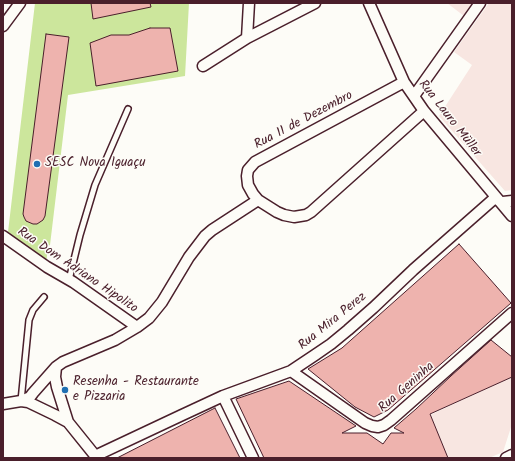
<!DOCTYPE html>
<html>
<head>
<meta charset="utf-8">
<style>
	body { margin:0 }
	#map { position:relative; width:515px; height:461px; overflow:hidden; background:#fdfcf7; font-family:Kalam,sans-serif }
	canvas { display:block }
	.frame { position:absolute; inset:0; border:4px solid #4a1f2b; pointer-events:none }
</style>
</head>
<body>
<div id="map">
<canvas width="515" height="461"></canvas>
<div class="frame"></div>
</div>
<script>
const ctx = document.querySelector('canvas').getContext('2d');
ctx.lineJoin = 'round';
function fillPath(path, color) { ctx.fillStyle = color; ctx.fill(path, 'evenodd'); }
const toPath = rows => new Path2D(rows.map(r => 'M' + r).join(''));
function trace(path, color, width, dash) { ctx.strokeStyle = color; ctx.lineWidth = width; ctx.lineCap = dash ? 'butt' : 'round'; ctx.setLineDash(dash || []); ctx.stroke(path); }
function drawText(font, color, halo, rows, align = 'center') {
  ctx.font = font + ' Kalam,sans-serif'; ctx.lineWidth = 3; ctx.setLineDash([]); ctx.textBaseline = 'middle'; ctx.strokeStyle = halo; ctx.fillStyle = color; for (const [text, x, y, turn = 0] of rows) {
    ctx.save(); ctx.translate(x, y); ctx.rotate((+turn || 0) * Math.PI / 180); ctx.textAlign = isNaN(turn) ? turn : align; if (halo) ctx.strokeText(text, 0, 0); ctx.fillText(text, 0, 0); ctx.restore();
  }
}
const built = toPath([
	[447,3,472,3,464,16],
	[489,3,512,3,512,190,505,191,439,116,472,65,454,52],
	[512,377,512,424,503,452,489,458,448,458,430,415]
]);
const green = toPath([
	[35,3,189,3,185,76,68,95,50,245,48,246,46,265,8,232]
]);
const building = toPath([
	[91,3,150,3,151,7,93,19,91,3],
	[150,28,170,28,178,71,96,86,90,43,111,35,129,35,150,28],
	[46,34,69,37,45,216,43,220,37,224,33,224,26,221,24,217,23,214,46,34],
	[459,244,511,303,388,410,374,417,355,407,308,369,342,348,459,244],
	[491,340,512,357,512,377,430,414,448,458,264,458,236,399,289,381,356,426,342,433,367,433,383,444,391,433,404,433,394,428,416,409,451,376,491,340],
	[215,408,240,458,117,458,215,408]
]);
const lane = toPath([
	[69,280,80,235,95,185,128,109],
	[21,401,29,320,33,310,44,297]
]);
const street = toPath([
	[369,3,404,82,424,111,512,216],
	[3,26,20,3],
	[247,38,249,3],
	[203,66,247,38,315,3],
	[404,82,255,162,248,170,247,176,248,185,253,194,258,200,277,212,284,215,294,217,306,215,311,212,424,111],
	[414,96,480,3],
	[499,201,503,202,512,201],
	[3,236,47,267,73,282,137,327],
	[56,367,55,377,57,387,68,422,97,458],
	[291,371,365,423,372,426,378,427,384,425,391,420,512,313],
	[223,396,253,458],
	[21,401,30,397,33,393,56,367,63,362,115,340,137,327,149,318,162,302,189,257,205,236,212,230,258,200],
	[3,404,21,401,28,402,55,415,68,422],
	[95,456,180,416,223,396,291,371,315,355,331,344,348,330,373,308,413,270,496,197],
	[506,458,512,455]
]);
const markers = [
	[37,164,4,"#1f6fb2"],
	[65,390,4,"#1f6fb2"]
];
const streetNames = [
	["Rua Lauro Müller",449,119,52],
	["Rua 11 de Dezembro",304,121,-28],
	["Rua Dom Adriano Hipolito",77,271,34],
	["Rua Mira Perez",333,322,-39],
	["Rua Geninha",407,388,-41]
];
const poiNames = [
	["SESC Nova Iguaçu",45,164],
	["Resenha - Restaurante",73,383],
	["e Pizzaria",73,398]
];
fillPath(built, '#f8e6e1');
fillPath(green, '#cce69c');
fillPath(building, '#eeb3ae');
trace(building, '#4a1f2b', 1);
trace(lane, '#4a1f2b', 8);
trace(street, '#4a1f2b', 13);
trace(lane, '#fdfcf7', 5);
trace(street, '#fdfcf7', 10);
for (const [x, y, r, color] of markers) { const dot = new Path2D(); dot.arc(x, y, r, 0, 2 * Math.PI); ctx.fillStyle = color; ctx.fill(dot); trace(dot, '#fdfcf7', 1.5); }
drawText('13px', '#4a1f2b', '#fdfcf7', streetNames);
drawText('13px', '#4a1f2b', '#fdfcf7', poiNames, 'left');
</script>
</body>
</html>
